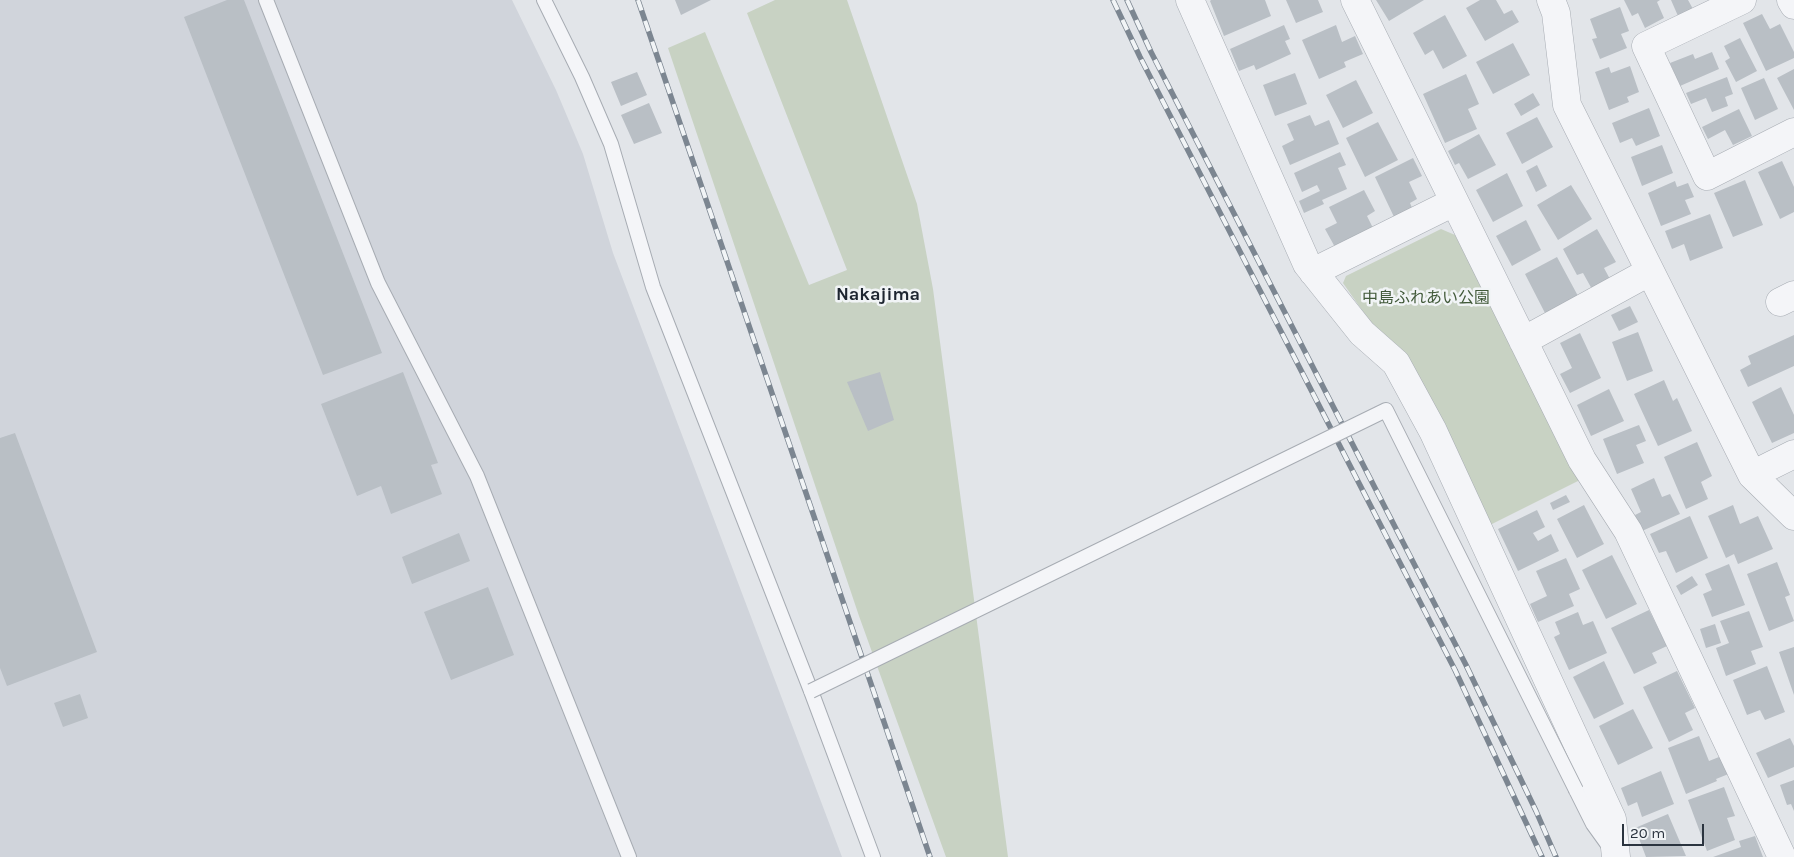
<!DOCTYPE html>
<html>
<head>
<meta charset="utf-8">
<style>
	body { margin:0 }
	#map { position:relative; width:1794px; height:857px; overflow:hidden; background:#e2e5e9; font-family:Karla,sans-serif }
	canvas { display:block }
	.scale { position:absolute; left:1622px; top:824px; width:82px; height:22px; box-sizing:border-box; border:2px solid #2b343f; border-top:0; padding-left:6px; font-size:15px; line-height:18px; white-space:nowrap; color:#2b343f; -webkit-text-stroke:4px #f1f4f6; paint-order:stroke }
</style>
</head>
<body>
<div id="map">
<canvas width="1794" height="857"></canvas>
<div class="scale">20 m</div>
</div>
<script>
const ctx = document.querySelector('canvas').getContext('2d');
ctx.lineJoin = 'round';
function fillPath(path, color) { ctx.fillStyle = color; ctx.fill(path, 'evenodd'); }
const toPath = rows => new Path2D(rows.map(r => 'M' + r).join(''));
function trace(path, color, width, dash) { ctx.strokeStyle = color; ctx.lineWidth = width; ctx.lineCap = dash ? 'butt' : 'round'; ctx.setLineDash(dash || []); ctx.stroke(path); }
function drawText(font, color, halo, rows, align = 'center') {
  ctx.font = font + ' Karla,"Noto Sans JP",sans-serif'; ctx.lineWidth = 5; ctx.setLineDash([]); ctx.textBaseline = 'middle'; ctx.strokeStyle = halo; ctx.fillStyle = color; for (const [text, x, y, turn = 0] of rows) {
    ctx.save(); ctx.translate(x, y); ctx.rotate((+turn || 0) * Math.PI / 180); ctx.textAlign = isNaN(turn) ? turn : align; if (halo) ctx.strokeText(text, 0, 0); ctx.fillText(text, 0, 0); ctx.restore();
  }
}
const built = toPath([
	[0,0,512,0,556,90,583,154,613,253,842,857,0,857]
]);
const green = toPath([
	[775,0,847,0,917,204,933,289,1008,857,946,857,859,616,668,48,705,32,809,285,847,270,747,13],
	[1441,229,1455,235,1580,480,1486,527,1371,323,1343,283,1346,276]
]);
const building = toPath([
	[227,0,244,0,382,353,323,375,184,17],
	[675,0,711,0,681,15],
	[1211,0,1265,0,1271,16,1224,36,1210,1],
	[1286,0,1318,0,1323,12,1296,23],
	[1376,0,1424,0,1389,21],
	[1480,0,1496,0,1504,14,1512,10,1519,22,1485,41,1466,8],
	[1624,0,1660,0,1657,2,1664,18,1645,28,1638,13,1632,16],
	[1671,0,1688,0,1693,9,1678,16],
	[1620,7,1629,31,1621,34,1627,48,1600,59,1592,39,1597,38,1590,19],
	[1762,14,1770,29,1780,24,1794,52,1794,58,1766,71,1743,23],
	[1445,15,1467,56,1443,69,1433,50,1425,55,1413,33],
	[1284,25,1290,39,1285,41,1291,54,1256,70,1254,65,1239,71,1230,49],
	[1336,25,1342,42,1355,36,1363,54,1344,62,1346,67,1319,79,1302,40],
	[1740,38,1757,71,1736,82,1725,61,1730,58,1724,46],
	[1513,43,1530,75,1493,94,1476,62],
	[1712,52,1719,69,1680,86,1670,63,1693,54,1695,59],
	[1630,66,1639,92,1627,97,1629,102,1609,110,1595,72,1609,67,1611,73],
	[1794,69,1794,110,1777,78],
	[637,72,647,95,621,106,611,82],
	[1295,73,1307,104,1275,116,1263,85],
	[1466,74,1479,104,1468,109,1477,129,1445,143,1423,94],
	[1727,77,1733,94,1725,97,1728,106,1712,112,1706,98,1691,104,1686,93],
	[1764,78,1778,109,1755,120,1741,88],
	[1356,80,1373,113,1343,128,1326,95],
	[1533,93,1540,105,1521,116,1514,104],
	[649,103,662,133,634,144,621,115],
	[1649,108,1660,136,1636,146,1632,138,1620,143,1612,123],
	[1739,109,1752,136,1733,145,1725,130,1708,139,1702,127],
	[1310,115,1315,126,1329,120,1339,144,1290,165,1282,146,1294,140,1287,124],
	[1537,117,1553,147,1522,164,1506,133],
	[1378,122,1398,160,1365,177,1346,138],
	[1479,134,1496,165,1468,179,1459,163,1455,165,1448,151],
	[1662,145,1673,173,1642,186,1631,157],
	[1340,152,1346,165,1338,168,1347,189,1322,200,1324,204,1304,213,1299,201,1320,191,1317,185,1302,192,1294,173],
	[1413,158,1422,176,1409,182,1417,199,1410,203,1413,210,1395,219,1375,177],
	[1782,161,1794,187,1794,212,1780,219,1758,172],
	[1537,165,1547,186,1536,192,1526,171],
	[1507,173,1523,206,1493,222,1476,190],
	[1745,180,1763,225,1733,237,1714,193],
	[1675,181,1677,187,1688,183,1694,197,1685,200,1691,214,1661,226,1648,193],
	[1571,185,1592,219,1558,240,1537,205],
	[1364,190,1375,211,1367,216,1374,230,1336,249,1325,229,1337,223,1329,207],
	[1710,214,1723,248,1690,261,1684,244,1672,249,1665,231],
	[1526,220,1541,250,1512,266,1496,236],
	[1597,229,1616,262,1604,268,1611,281,1593,291,1583,273,1577,275,1563,249],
	[1557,257,1578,296,1545,313,1525,274],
	[1630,306,1638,322,1619,331,1611,315],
	[1638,332,1653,371,1627,381,1612,342],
	[1580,333,1601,378,1570,393,1560,374,1572,368,1560,343],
	[1794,335,1794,366,1748,387,1740,370,1751,364,1748,356],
	[403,372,438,463,431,465,442,494,391,514,381,486,357,496,321,404],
	[880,372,894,420,868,431,847,382],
	[1664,380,1673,401,1677,398,1692,431,1658,446,1634,394],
	[1781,387,1794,415,1794,433,1772,443,1752,402],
	[1609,389,1624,421,1591,436,1577,405],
	[1639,425,1646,441,1636,445,1644,463,1617,474,1603,439],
	[15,433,97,652,7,686,0,668,0,438],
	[1697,442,1712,476,1701,482,1708,499,1686,509,1664,457],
	[1654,478,1662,497,1670,494,1680,514,1642,531,1635,515,1641,512,1631,489],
	[1566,495,1570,502,1553,510,1550,503],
	[1584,505,1604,544,1577,558,1557,519],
	[1733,505,1740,524,1758,516,1773,549,1738,564,1734,554,1726,558,1708,516],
	[1537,510,1545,527,1533,533,1538,541,1551,534,1559,551,1518,571,1498,529],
	[1690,516,1708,558,1676,573,1666,551,1659,553,1650,534],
	[459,533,470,561,412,584,402,557],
	[1612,555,1637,604,1606,619,1582,570],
	[1566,558,1580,589,1569,594,1574,606,1538,622,1530,604,1547,596,1536,571],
	[1777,562,1790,595,1785,597,1794,621,1769,631,1747,574],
	[1729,564,1745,605,1712,617,1703,594,1712,590,1705,574],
	[1692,576,1698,585,1681,595,1676,586],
	[488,587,514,655,451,680,424,612],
	[1649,610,1667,646,1652,653,1657,663,1634,674,1611,628],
	[1749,611,1763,647,1751,651,1756,664,1726,676,1716,648,1729,643,1720,621],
	[1578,612,1583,625,1593,621,1607,653,1569,670,1554,637,1560,634,1555,622],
	[1715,624,1721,643,1706,648,1700,629],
	[1794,647,1794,695,1779,652],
	[1604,661,1624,704,1594,719,1573,677],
	[1767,666,1785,712,1765,720,1760,710,1747,715,1733,680],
	[1677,671,1695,708,1685,713,1693,730,1669,742,1643,687],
	[80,694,88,718,63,727,54,703],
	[1633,709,1653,748,1618,765,1599,726],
	[1699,736,1709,761,1724,755,1731,773,1716,779,1717,781,1686,794,1668,748],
	[1790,738,1794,746,1794,767,1768,778,1756,753],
	[1661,771,1674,804,1642,817,1637,802,1628,806,1621,788],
	[1794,780,1794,811,1791,804,1787,805,1780,785],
	[1724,787,1735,816,1727,818,1735,840,1707,851,1688,800],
	[1668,814,1686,856,1646,857,1635,828],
	[1755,836,1763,857,1713,857,1741,847,1739,841]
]);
const service = toPath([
	[266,0,378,283,477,476,629,857],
	[544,0,582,77,611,144,653,287,811,691,873,857],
	[1576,790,1593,824,1611,849]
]);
const minor = toPath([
	[1190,0,1307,264,1362,333,1396,363,1433,431,1612,819,1616,857],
	[1355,0,1582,460,1628,531,1782,857],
	[1551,0,1556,13,1567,105,1752,475,1794,516],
	[1742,0,1646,46,1707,176,1794,132],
	[1791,0,1794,5],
	[1313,272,1454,202],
	[1780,302,1794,295],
	[1523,341,1649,272],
	[1752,475,1794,454]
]);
const rail = toPath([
	[638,0,930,857],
	[1113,0,1140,57,1455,670,1542,857],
	[1127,0,1151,52,1466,665,1536,811,1556,857]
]);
const serviceBridge = toPath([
	[811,691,1386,410,1576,790]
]);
const parkNames = [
	["中島ふれあい公園",1426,298]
];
const neighbourhoodNames = [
	["Nakajima",878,295]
];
fillPath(built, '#d0d4db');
fillPath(green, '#c8d2c3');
fillPath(building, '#b9bfc5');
trace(service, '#a7acb3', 16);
trace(minor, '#a7acb3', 29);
trace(service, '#f4f5f8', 14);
trace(minor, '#f4f5f8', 28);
trace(rail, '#7c8691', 5.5);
trace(rail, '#f1f4f6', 4, [11]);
trace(serviceBridge, '#a7acb3', 16, []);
trace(serviceBridge, '#f4f5f8', 14);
drawText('16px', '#425a3a', '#f1f4f6', parkNames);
drawText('bold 18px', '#1d2530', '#f1f4f6', neighbourhoodNames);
</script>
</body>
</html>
